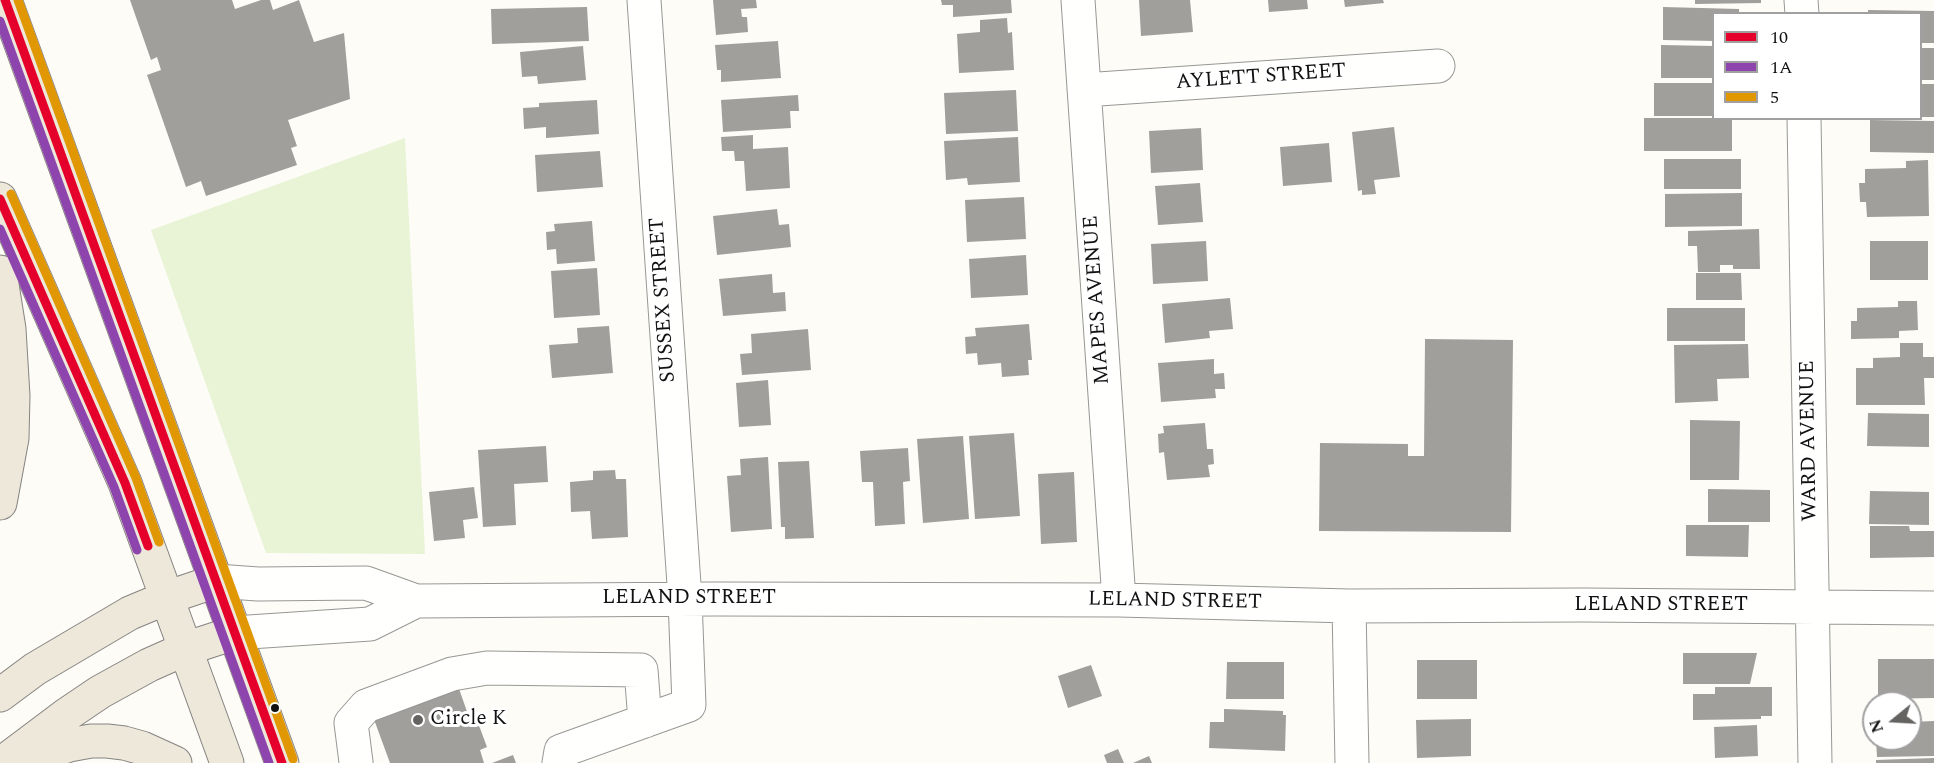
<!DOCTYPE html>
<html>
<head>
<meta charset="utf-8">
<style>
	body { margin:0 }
	#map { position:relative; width:1934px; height:763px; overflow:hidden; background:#fdfcf7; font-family:Spectral,serif }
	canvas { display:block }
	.legend { position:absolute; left:1712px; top:12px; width:210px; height:108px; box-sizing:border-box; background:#fff; border:2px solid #a0a0a0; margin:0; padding:8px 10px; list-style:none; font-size:18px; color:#111 }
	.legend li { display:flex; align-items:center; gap:12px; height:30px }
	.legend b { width:30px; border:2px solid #a0a0a0 }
	.north { position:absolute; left:1862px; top:691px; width:60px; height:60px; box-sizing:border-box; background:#fff; border:2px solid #a0a0a0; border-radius:50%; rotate:252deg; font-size:16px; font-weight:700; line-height:24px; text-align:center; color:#111 }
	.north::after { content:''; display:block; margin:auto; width:21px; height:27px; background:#646362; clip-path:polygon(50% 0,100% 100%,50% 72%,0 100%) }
</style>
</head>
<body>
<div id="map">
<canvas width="1934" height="763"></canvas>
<ul class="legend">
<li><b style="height:8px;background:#e4002b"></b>10</li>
<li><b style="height:8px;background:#8e44ad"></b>1A</li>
<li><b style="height:8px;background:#e09702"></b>5</li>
</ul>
<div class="north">N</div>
</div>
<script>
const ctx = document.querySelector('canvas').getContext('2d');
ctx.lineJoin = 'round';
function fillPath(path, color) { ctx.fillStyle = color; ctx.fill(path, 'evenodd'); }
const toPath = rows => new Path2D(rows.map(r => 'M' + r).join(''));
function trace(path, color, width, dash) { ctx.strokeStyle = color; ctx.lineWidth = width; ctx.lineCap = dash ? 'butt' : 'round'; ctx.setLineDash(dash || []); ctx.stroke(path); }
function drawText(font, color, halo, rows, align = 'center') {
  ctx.font = font + ' Spectral,serif'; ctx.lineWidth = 6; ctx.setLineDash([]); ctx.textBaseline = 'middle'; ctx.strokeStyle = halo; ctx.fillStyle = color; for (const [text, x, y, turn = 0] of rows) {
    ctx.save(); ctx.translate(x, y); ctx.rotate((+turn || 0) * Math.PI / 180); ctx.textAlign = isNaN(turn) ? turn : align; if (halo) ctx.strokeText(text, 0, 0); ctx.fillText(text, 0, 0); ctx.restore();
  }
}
const green = toPath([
	[405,138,425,554,266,553,151,230]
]);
const building = toPath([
	[130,0,232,0,235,9,261,0,270,0,273,10,299,0,314,42,344,33,350,99,288,120,297,146,291,148,297,165,206,196,201,181,186,187,147,75,161,70,157,57,151,60],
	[713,0,756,0,757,8,741,9,742,17,747,17,748,32,716,35],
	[941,0,1011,0,1012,13,953,17,953,5,942,5],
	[1139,0,1190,0,1193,32,1141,36],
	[1268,0,1307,0,1308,9,1269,12],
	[1344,0,1383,0,1384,3,1345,7],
	[1695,0,1761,0,1761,3,1695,4],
	[587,7,589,41,492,44,491,9],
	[1663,7,1739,9,1739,14,1714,14,1714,41,1663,40],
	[1868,10,1934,11,1934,43,1920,43,1920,14,1868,14],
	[1007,18,1008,33,1012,32,1014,70,959,73,957,34,980,32,980,20],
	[778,41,781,78,721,82,721,70,717,70,715,45],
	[1661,45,1714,46,1714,78,1661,78],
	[583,46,586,80,538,84,537,76,522,77,520,52],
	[1920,48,1934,48,1934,80,1920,80],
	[1654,83,1714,83,1714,116,1654,116],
	[1920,84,1934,84,1934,117,1920,117],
	[1016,90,1018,131,946,134,944,93],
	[798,95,799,111,790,111,791,128,723,132,721,100],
	[597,100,599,134,546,138,546,127,524,129,523,108,539,107,539,103],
	[1644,118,1732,118,1732,151,1644,151],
	[1870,120,1934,121,1934,153,1870,152],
	[1394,127,1400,177,1374,180,1376,194,1362,195,1362,190,1358,191,1352,132],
	[1201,128,1203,170,1151,173,1149,131],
	[753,135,753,149,788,147,790,188,746,191,744,161,735,161,734,151,722,151,721,137],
	[1018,137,1020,182,968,185,967,178,946,180,944,141],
	[1329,143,1332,182,1283,186,1280,147],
	[600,151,603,187,537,192,535,155],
	[1664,159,1741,159,1741,189,1664,189],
	[1928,160,1929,216,1867,217,1866,202,1860,202,1859,183,1865,183,1865,169,1906,168,1906,161],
	[1200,183,1203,222,1158,225,1155,186],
	[1742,193,1742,226,1665,227,1665,194],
	[1024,197,1026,239,967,242,965,200],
	[777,209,779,225,789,224,791,247,717,255,713,216],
	[592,221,595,261,557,264,556,249,547,250,546,232,555,231,554,224],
	[1759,229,1760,269,1733,269,1733,265,1720,265,1720,272,1698,272,1697,246,1688,246,1688,231],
	[1206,241,1208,281,1153,284,1151,244],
	[1870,241,1928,241,1928,280,1870,280],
	[1026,255,1028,295,971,298,969,259],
	[597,268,600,315,554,318,551,271],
	[1696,273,1741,273,1742,300,1696,300],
	[772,274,773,293,785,292,786,311,723,316,719,279],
	[1230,298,1233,329,1209,331,1210,338,1165,343,1162,304],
	[1898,301,1917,301,1918,330,1899,331,1899,338,1851,339,1851,321,1857,321,1857,308,1898,307],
	[1667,308,1745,308,1745,341,1667,341],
	[1029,324,1032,360,1028,360,1029,375,1002,377,1001,363,978,365,977,353,966,354,965,337,976,336,975,328],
	[609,326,613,373,552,378,549,345,578,343,577,328],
	[808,329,811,370,742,375,740,354,752,353,751,334],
	[1425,339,1513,340,1511,532,1319,531,1320,443,1408,444,1408,456,1424,456],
	[1900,343,1923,343,1923,357,1934,357,1934,378,1924,378,1925,405,1856,405,1856,368,1873,368,1873,358,1900,357],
	[1748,344,1749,378,1717,379,1718,401,1675,403,1674,345],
	[1214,359,1214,374,1224,373,1225,389,1215,389,1216,398,1161,402,1158,363],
	[768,380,771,425,739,427,736,383],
	[1868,413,1929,414,1929,447,1867,446],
	[1690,420,1740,421,1739,480,1690,480],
	[1205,423,1207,449,1213,449,1214,464,1208,465,1210,477,1167,480,1164,452,1159,453,1158,434,1164,433,1163,426],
	[1014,433,1020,516,975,519,969,436],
	[963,436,969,519,923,523,917,439],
	[546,446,548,482,514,484,516,525,483,527,478,450],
	[908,448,910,481,903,482,905,524,875,526,873,482,862,482,860,451],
	[768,457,772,529,731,532,727,476,741,475,740,459],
	[809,461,814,538,785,539,785,527,781,527,778,462],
	[615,470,616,479,626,479,628,537,592,539,590,511,571,512,570,482,593,480,593,471],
	[1074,472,1077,542,1041,544,1038,474],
	[474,487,478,518,463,520,465,538,434,541,429,492],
	[1708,489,1770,490,1770,522,1708,522],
	[1870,491,1929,492,1929,525,1869,524],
	[1686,525,1749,525,1748,557,1686,556],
	[1870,526,1909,526,1910,531,1934,531,1934,557,1870,558],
	[1683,653,1757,653,1750,684,1683,684],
	[1878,659,1934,659,1934,698,1878,699],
	[1417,660,1477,660,1477,699,1417,699],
	[1227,662,1284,662,1284,699,1226,699],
	[1091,665,1102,696,1068,708,1058,676],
	[457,683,471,723,477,720,487,747,480,750,484,763,390,763,372,714],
	[1715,687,1772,687,1772,716,1761,716,1761,719,1693,720,1693,694,1715,694],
	[1224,709,1283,711,1283,715,1286,715,1285,751,1209,748,1210,722,1224,722],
	[1471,719,1471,756,1417,758,1416,720],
	[1934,721,1934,756,1877,757,1876,739,1910,739,1910,722],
	[1757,725,1758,756,1715,758,1714,727],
	[1118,749,1124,763,1107,763,1104,755],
	[513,755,516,763,492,763],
	[1149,756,1152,763,1133,763],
	[1934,758,1934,763,1876,763,1876,760]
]);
const minor = toPath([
	[1078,0,1119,600],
	[1801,0,1802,14],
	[1084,90,1438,66],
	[1804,118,1815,763],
	[216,581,258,584,366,583,416,601,714,599,1119,600,1349,606,1584,605,1934,608],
	[1349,606,1352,763],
	[234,633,370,624,416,601],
	[356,762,351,723,366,706,452,674,487,668,641,670,645,721],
	[559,763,561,751,689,705,685,599,644,0]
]);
const major = toPath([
	[5,0,282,763],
	[0,199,125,483,227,763],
	[0,272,9,329,13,396,12,438,0,503],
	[0,695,35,669,130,613,166,598,216,581],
	[2,763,66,715,100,692,149,665,185,649,234,633],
	[21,763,69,745,91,741,107,741,124,743,142,748,175,763]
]);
const bus1 = toPath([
	[5,0,282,763],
	[0,199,125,483,148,546]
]);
const bus2 = toPath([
	[0,21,269,763],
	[0,229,114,487,137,550]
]);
const bus3 = toPath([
	[18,0,293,759],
	[11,194,136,478,159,542]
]);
const markers = [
	[275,708,5,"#111"],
	[418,720,6,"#646362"]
];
const streetNames = [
	["AYLETT STREET",1261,78,-4],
	["SUSSEX STREET",664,300,-94],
	["MAPES AVENUE",1098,300,-94],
	["WARD AVENUE",1810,441,-91],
	["LELAND STREET",689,599],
	["LELAND STREET",1175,602,1],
	["LELAND STREET",1661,606]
];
const poiNames = [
	["Circle K",430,720]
];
fillPath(green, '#e8f4d5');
fillPath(building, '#a19f9c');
trace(minor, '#979795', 35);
trace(major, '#858482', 35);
trace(minor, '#fffffe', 33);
trace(major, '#eee8da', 33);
trace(bus1, '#e4002b', 9);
trace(bus2, '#8e44ad', 9);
trace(bus3, '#e09702', 9);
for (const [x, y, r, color] of markers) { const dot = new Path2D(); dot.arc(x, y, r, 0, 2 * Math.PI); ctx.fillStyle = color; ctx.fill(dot); trace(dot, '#fff', 2); }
drawText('21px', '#111', '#fff', streetNames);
drawText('21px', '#111', '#fff', poiNames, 'left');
</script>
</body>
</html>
